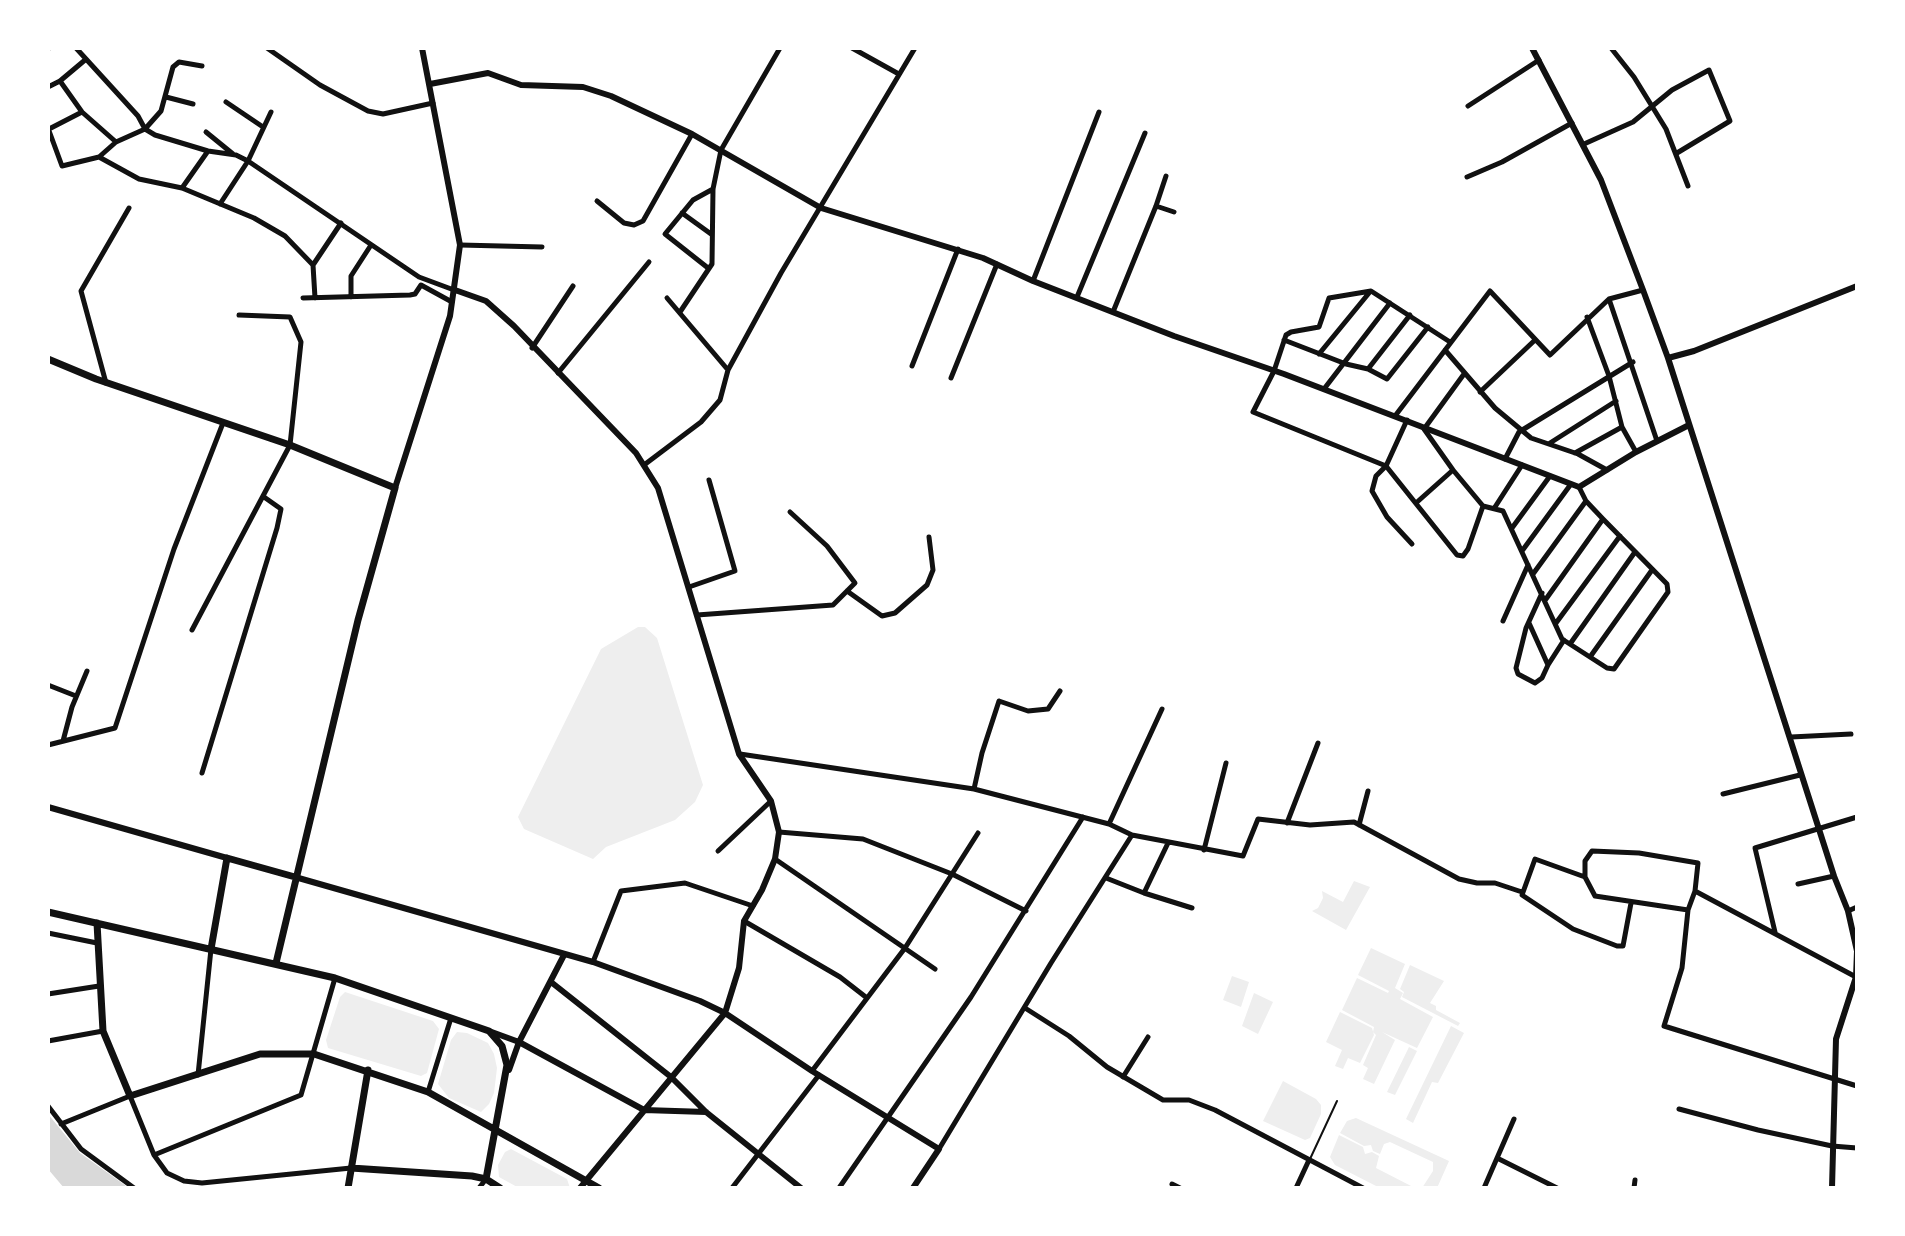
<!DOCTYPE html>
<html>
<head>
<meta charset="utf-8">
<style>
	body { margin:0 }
	#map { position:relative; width:1905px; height:1236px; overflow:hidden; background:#fff; font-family:"PT Serif",serif }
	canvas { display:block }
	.frame { position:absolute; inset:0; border:50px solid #fff; pointer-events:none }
</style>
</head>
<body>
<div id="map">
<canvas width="1905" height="1236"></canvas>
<div class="frame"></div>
</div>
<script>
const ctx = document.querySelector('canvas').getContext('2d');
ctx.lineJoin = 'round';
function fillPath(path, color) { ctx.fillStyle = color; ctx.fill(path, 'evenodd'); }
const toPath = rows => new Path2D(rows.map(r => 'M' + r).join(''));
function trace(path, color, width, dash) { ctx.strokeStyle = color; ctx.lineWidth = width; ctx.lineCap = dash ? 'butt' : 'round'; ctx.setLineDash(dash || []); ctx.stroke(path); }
const green = toPath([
	[638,627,645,627,657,638,703,785,695,802,675,820,606,847,593,859,524,829,518,817,601,649],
	[1354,881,1370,887,1346,930,1312,911,1318,908,1323,898,1322,891,1343,902],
	[1371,948,1405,964,1395,988,1403,993,1400,999,1433,1017,1417,1048,1382,1032,1395,1040,1374,1084,1363,1079,1368,1068,1363,1065,1376,1035,1373,1032,1374,1027,1342,1010,1357,978,1388,993,1389,991,1358,975],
	[1410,965,1444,981,1430,1003,1436,1006,1436,1010,1460,1023,1458,1026,1402,997,1404,992,1400,989],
	[1232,976,1249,982,1241,1007,1223,1000],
	[345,992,433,1021,439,1029,427,1073,421,1076,328,1048,326,1040,340,997],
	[1254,993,1273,1002,1258,1034,1242,1026],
	[1340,1012,1372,1028,1374,1035,1360,1063,1348,1058,1343,1069,1335,1066,1342,1050,1326,1042],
	[1451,1026,1464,1033,1438,1083,1432,1082,1413,1123,1406,1119],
	[457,1032,467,1033,488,1043,494,1054,497,1068,494,1093,489,1104,481,1112,449,1098,438,1084,451,1040],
	[1409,1047,1417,1051,1395,1095,1387,1092],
	[1283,1081,1316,1099,1321,1105,1321,1114,1310,1138,1305,1140,1263,1121],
	[1356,1118,1449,1161,1437,1188,1422,1188,1433,1171,1433,1162,1390,1142,1384,1144,1380,1154,1373,1151,1371,1145,1364,1146,1340,1133,1347,1121],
	[1339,1135,1363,1147,1365,1154,1372,1152,1379,1156,1376,1168,1415,1188,1380,1188,1335,1165,1330,1157],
	[511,1149,567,1179,570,1188,519,1188,499,1177,498,1165,505,1152]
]);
const water = toPath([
	[48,1114,80,1153,129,1188,64,1188,48,1169]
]);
const service = toPath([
	[1310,1159,1337,1101]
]);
const minor = toPath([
	[76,48,138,116,145,129,155,135,208,151,236,155,248,161,419,277,454,290],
	[267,48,320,85,368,111,383,114,433,103],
	[852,48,897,73],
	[1611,48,1634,77,1666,129,1688,186],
	[48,49,49,48],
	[60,81,82,112,116,142],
	[48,87,60,81,85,60],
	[166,97,193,104],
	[226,102,263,127],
	[1468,106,1539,60],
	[48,128,62,166,99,157,116,142,145,129,161,111,173,67,179,62,202,66],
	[49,129,82,112],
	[206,132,233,154],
	[1584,144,1633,122,1672,90,1709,70,1730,121,1677,153],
	[99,157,139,179,182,188,254,218,285,236,313,265,315,298],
	[1467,177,1502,162,1572,123],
	[182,188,208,151],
	[597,201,624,223,634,225,643,221,692,134],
	[220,204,248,161,271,112],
	[1156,206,1174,212],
	[682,213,711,234],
	[460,245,542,247],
	[313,265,341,223],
	[708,268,665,234,693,200,713,189],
	[1033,281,1099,112],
	[351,297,351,276,371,245],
	[1077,297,1145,133],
	[303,298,410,295,415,294,421,285,452,302],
	[667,298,728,370],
	[1609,299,1657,441],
	[680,312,712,264,713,189,721,150,780,48],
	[1113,312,1156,206,1166,176],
	[1587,317,1609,376,1622,427,1636,452],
	[1284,340,1346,364,1368,369,1387,379,1428,327],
	[1450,342,1371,291,1329,298,1319,327,1291,332,1286,335,1274,371,1253,412,1386,466,1457,555,1463,556,1468,549,1483,506,1503,511,1562,639,1607,668,1614,669,1668,592,1667,584,1603,519,1586,501,1579,487],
	[532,348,573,286],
	[1445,350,1495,408,1531,438,1578,454,1607,470],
	[1319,354,1369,293],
	[912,366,958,249],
	[1368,369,1410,315],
	[558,373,649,262],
	[951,378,997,264],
	[106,383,81,291,129,208],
	[1324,389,1390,303],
	[1480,392,1535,340],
	[1395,416,1490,291,1550,355,1609,299,1643,290],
	[1407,420,1386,466,1376,476,1372,491,1387,517,1412,544],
	[1550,443,1616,401],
	[1575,453,1622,427],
	[1505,459,1519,432,1633,362],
	[644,465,701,422,720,400,728,370,781,273,915,48],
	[1453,470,1424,429,1464,374],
	[1416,503,1453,470,1483,506],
	[1495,507,1522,465],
	[1512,528,1550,476],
	[1522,551,1571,484],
	[1533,574,1586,501],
	[689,587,735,571,709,480],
	[847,591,882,616,895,613,927,585,933,570,929,537],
	[1542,593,1526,628,1516,668,1518,674,1535,683,1542,678,1548,665],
	[1546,599,1603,519],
	[697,615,833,605,855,583,827,546,790,512],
	[1503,621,1528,565],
	[1529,623,1548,665,1564,640],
	[1556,623,1620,536],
	[192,630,290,445,301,342,290,317,239,315],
	[1570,644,1635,552],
	[1590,657,1652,570],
	[48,685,76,696],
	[1791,737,1851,734],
	[63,741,72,707,87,671],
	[48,745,115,728,174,549,223,423],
	[740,754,974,789,1109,824,1132,835,1243,856,1258,819,1310,825,1354,822,1459,879,1477,883,1495,883,1522,892],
	[202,773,277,528,281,509,264,497],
	[974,789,982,753,999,701,1028,711,1048,709,1060,691],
	[1723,794,1800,775],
	[1287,823,1318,743],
	[1109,824,1162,709],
	[1359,825,1368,791],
	[779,832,863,839,952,874,1026,911],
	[1168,843,1144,893,1192,908],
	[1204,850,1226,763],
	[718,851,771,801],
	[775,859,935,969],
	[1585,877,1535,859,1522,895,1573,929,1617,946,1623,946,1631,903],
	[1106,878,1144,893],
	[1798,884,1834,876],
	[1695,891,1856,977],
	[1688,910,1595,896,1585,877,1585,861,1592,851,1639,853,1698,863,1695,891,1688,910,1682,968,1664,1026,1857,1086],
	[1848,911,1857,907],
	[744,921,840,977,867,998],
	[1775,932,1755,848,1857,817],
	[48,933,97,943],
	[593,962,621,891,685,883,753,906],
	[48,994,99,986],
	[1025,1008,1069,1036,1107,1067,1163,1100,1189,1100,1215,1110,1363,1188],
	[48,1041,103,1031],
	[812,1071,905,948,978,833],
	[198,1075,211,949],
	[1123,1077,1148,1037],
	[428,1092,451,1018],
	[48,1106,81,1149,134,1188],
	[1679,1109,1758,1130,1832,1146,1857,1148],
	[61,1124,130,1096,154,1155,167,1173,184,1181,202,1183,351,1168],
	[939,1149,1051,963,1132,835],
	[154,1155,301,1095,335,978],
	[1499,1159,1557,1188],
	[1172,1184,1180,1188],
	[479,1188,486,1179],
	[732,1188,819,1075],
	[839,1188,971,997,1083,817],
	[1296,1188,1309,1160],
	[1484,1188,1514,1119],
	[1634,1188,1635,1180]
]);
const tertiary = toPath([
	[1532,48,1601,180,1643,290,1668,358,1834,876,1848,911,1857,951,1856,977,1836,1039,1832,1188],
	[430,84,488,73,521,85,583,87,611,96,692,134,821,208,983,258,1033,281,1174,336,1284,374,1579,487,1636,452,1689,425],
	[455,290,486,301,514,326,636,453,658,488,739,754,771,801,779,832,775,859,762,890,744,921,739,968,725,1013,580,1188],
	[1668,358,1694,351,1857,286],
	[395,488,450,316,460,245,422,48],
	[48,807,227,858],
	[295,877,593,962,700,1001,725,1013,812,1071,939,1149,913,1188],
	[551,982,671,1077,706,1112,801,1188],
	[489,1031,519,1042,644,1110,706,1112],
	[509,1070,519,1042,564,955]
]);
const secondary = toPath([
	[48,359,96,379,290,445,395,488,358,620,276,963],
	[48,912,335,978,489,1031,502,1046,507,1065,486,1179],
	[97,923,103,1031,130,1096,260,1054,314,1054,428,1092,599,1188],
	[211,949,227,858,295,877],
	[351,1168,472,1176,486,1179,500,1188],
	[348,1188,368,1070]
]);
fillPath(green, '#eee');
fillPath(water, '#d9d9d9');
trace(service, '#111', 2);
trace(minor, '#111', 5);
trace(tertiary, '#111', 6);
trace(secondary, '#111', 7);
</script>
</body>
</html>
